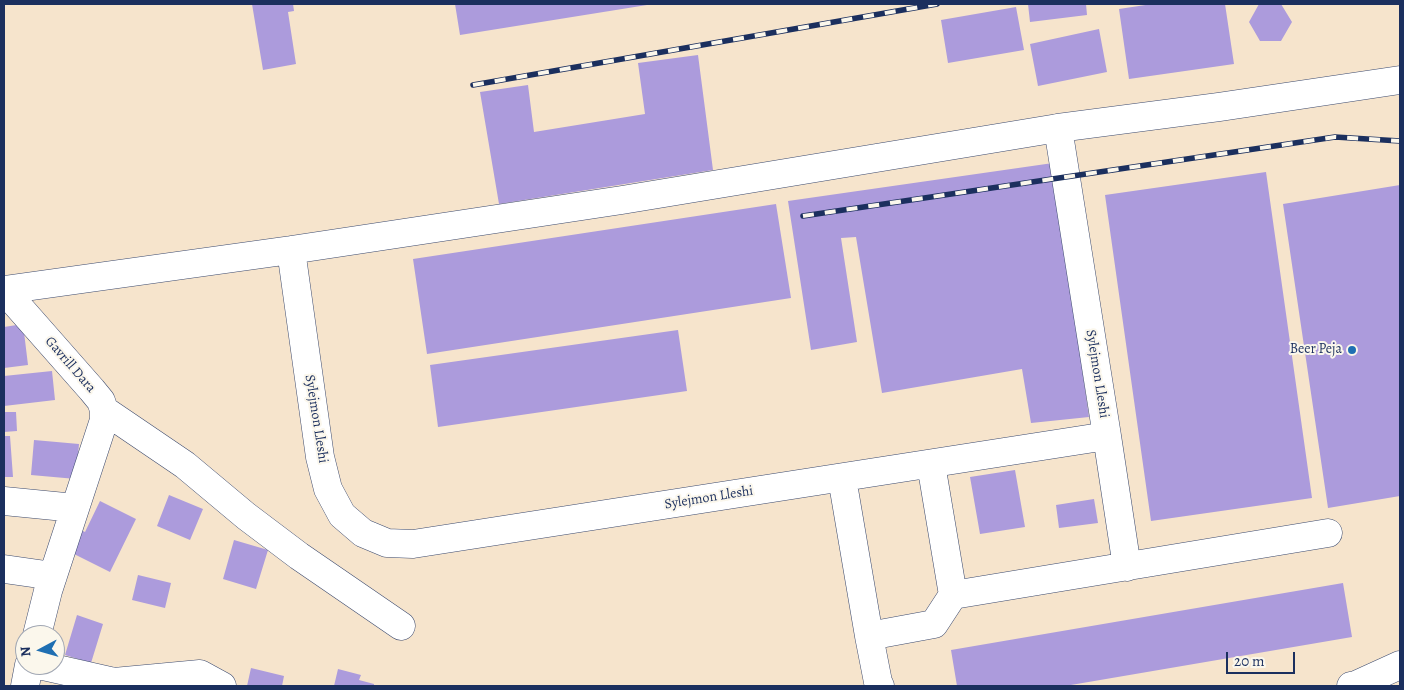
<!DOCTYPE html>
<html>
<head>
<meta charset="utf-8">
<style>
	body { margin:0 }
	#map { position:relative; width:1404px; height:690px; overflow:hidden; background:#f6e4cc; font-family:Alegreya,serif }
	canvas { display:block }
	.frame { position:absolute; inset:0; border:5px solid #1b2f5e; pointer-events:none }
	.north { position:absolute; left:15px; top:625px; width:50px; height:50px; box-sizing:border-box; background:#fbf7ec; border:1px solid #a1a7b3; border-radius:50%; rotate:264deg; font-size:14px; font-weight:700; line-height:20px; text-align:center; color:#1b2f5e }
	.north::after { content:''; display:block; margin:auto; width:18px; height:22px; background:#1f6fb2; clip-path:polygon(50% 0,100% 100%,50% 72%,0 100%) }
	.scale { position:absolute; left:1226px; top:652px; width:69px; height:22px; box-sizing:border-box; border:2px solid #1b2f5e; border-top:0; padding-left:6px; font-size:15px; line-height:18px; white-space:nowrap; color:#1b2f5e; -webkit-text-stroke:4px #fbf7ec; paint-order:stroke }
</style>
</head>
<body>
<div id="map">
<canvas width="1404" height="690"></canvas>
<div class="frame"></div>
<div class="north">N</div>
<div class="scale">20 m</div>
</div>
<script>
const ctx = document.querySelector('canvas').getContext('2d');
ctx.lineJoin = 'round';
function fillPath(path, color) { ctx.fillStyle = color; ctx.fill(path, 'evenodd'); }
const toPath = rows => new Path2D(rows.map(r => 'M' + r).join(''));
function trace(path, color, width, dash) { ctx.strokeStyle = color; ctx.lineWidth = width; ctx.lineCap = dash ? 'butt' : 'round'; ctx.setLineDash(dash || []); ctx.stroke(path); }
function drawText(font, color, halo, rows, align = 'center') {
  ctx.font = font + ' Alegreya,serif'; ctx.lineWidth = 4; ctx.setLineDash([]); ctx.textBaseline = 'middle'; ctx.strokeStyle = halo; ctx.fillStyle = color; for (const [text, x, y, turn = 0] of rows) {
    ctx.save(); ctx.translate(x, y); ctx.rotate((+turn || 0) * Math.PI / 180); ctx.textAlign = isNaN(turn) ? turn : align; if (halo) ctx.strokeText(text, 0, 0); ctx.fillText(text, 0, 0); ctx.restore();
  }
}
const building = toPath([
	[252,4,293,4,294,11,288,12,296,64,263,70],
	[455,4,647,4,647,5,460,35],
	[1028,4,1086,4,1087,15,1030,22],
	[1152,4,1225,4,1234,64,1129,79,1119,9],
	[1259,4,1281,4,1292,22,1281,41,1260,41,1249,22],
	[1016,7,1024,50,948,63,941,20],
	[1099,29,1107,72,1038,86,1030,44],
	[698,55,713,170,499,204,480,92,528,85,534,132,645,114,638,63],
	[1053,163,1089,417,1031,423,1022,369,882,393,856,237,841,238,857,342,811,350,788,201],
	[1266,172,1312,498,1151,521,1105,195],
	[1400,185,1400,496,1328,508,1283,204],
	[776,204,791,298,427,354,413,259],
	[23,324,28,365,4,368,4,327],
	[678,330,687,391,438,427,430,365],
	[52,371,55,400,4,406,4,376],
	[4,412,16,412,17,431,4,432],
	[4,436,10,436,13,477,4,477],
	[34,440,79,444,76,479,31,475],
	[1015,470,1025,527,980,534,970,477],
	[169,495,203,509,190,540,157,526],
	[1094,499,1098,523,1059,528,1056,505],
	[100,501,136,519,110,572,68,551,79,529,85,532],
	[234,540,268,550,256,589,223,579],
	[138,575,171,583,165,608,132,600],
	[1343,583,1352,637,1065,686,957,686,951,650],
	[77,615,103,624,91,663,65,655],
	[251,668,284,676,282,686,247,686],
	[338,669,361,675,359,680,374,684,374,686,334,686]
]);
const minor = toPath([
	[1058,128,1219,107,1400,80],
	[4,290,291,250,622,200,1058,128,1107,436,413,544,387,543,363,533,342,515,328,489,320,457,291,250],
	[4,290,92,390,101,401,104,410,104,420,48,591,37,635],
	[104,410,185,465,246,516,299,556,401,626],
	[1107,436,1127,567],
	[931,464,953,595],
	[842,478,869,636,934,624,953,595,1328,533],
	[4,501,75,508],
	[4,569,53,576],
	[869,636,878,682,880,686],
	[39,665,114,682,200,674,222,686],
	[25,686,29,665],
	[1351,686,1356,685,1400,665]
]);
const rail = toPath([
	[473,85,937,4],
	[803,216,1335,137,1400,141]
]);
const markers = [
	[1352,350,5,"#1f6fb2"]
];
const poiNames = [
	["Beer Peja",1342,350]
];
const streetNames = [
	["Gavrill Dara",70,365,49],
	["Sylejmon Lleshi",1097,374,81],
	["Sylejmon Lleshi",316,419,81],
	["Sylejmon Lleshi",709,498,-9]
];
fillPath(building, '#ac9bdc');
trace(minor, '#3c4a6e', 29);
trace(minor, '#fff', 28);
trace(rail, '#1b2f5e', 5.5);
trace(rail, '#fbf7ec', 4, [11]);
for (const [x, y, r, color] of markers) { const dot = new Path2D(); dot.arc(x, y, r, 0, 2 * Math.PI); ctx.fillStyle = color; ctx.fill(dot); trace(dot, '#fbf7ec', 2); }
drawText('14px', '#1b2f5e', '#fbf7ec', poiNames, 'right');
drawText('14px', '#1b2f5e', '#fbf7ec', streetNames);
</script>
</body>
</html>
